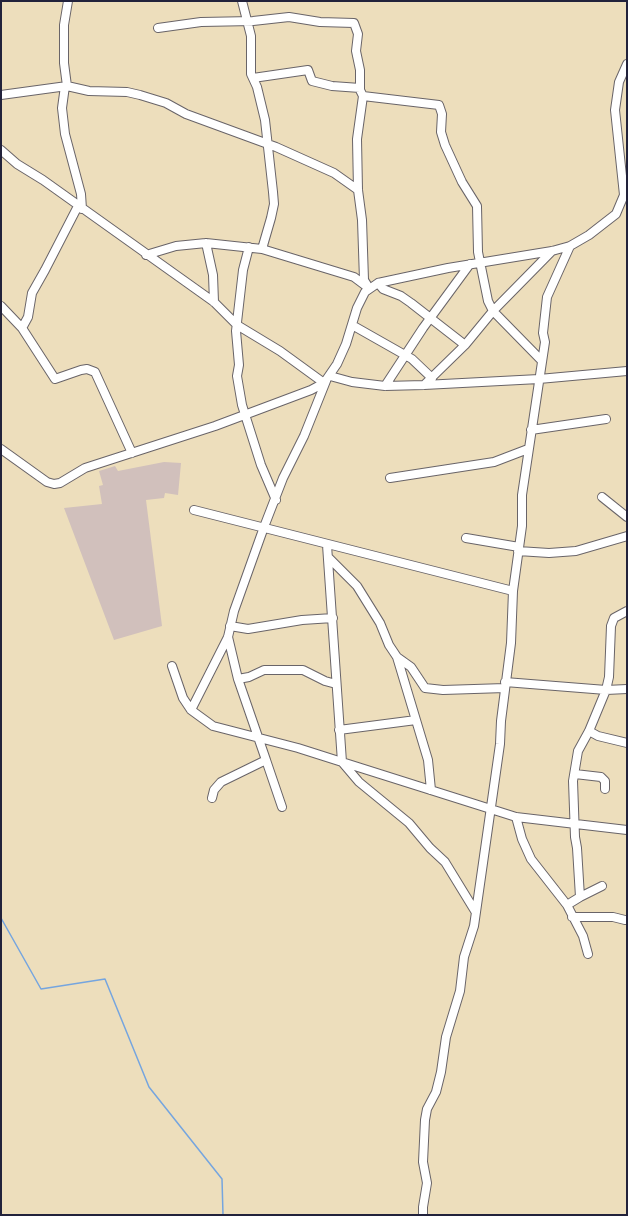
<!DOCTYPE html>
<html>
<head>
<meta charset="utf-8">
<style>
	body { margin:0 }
	#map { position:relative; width:628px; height:1216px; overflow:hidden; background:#eddebc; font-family:"Balsamiq Sans",sans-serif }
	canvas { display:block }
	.frame { position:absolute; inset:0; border:2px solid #22223b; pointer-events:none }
</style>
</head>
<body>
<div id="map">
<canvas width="628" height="1216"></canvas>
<div class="frame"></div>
</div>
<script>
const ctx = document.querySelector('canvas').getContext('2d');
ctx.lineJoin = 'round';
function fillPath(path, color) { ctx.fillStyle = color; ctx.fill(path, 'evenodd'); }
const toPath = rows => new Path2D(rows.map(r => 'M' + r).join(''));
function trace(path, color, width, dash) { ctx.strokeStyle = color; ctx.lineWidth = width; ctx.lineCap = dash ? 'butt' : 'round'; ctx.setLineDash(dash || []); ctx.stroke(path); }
const industrial = toPath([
	[164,462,181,463,178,495,165,493,164,498,146,500,162,626,114,640,64,508,102,504,99,486,103,485,99,471,115,466,118,471]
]);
const stream = toPath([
	[1,918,41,989,105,979,149,1087,222,1179,223,1215]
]);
const minor = toPath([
	[242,1,251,36,251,74,257,87,265,120,273,192,274,204,271,218,262,249],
	[158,28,201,22,253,21,289,17,320,22,354,23,358,34,356,51,360,70,360,90,363,96,357,139,358,190,362,220,364,280,369,288],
	[253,78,308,70,312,81,332,86,360,88],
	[65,86,62,108,65,134,81,194,82,209],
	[67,86,64,63,64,25,68,1],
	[1,95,67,86,89,91,127,92,140,95,166,103,186,114,276,147,334,173,358,190],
	[363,96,439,105,442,114,441,132,445,145,462,182,477,206,478,252,488,301,493,311,542,361],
	[1,150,17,164,43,180,214,302,237,325,280,351,324,383],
	[206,243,213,275,214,302],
	[249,247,243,270,236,331,239,365,237,376,242,405,261,465,276,500],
	[146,255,176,246,206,243,262,249,354,277,366,286],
	[378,283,383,289,401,296,411,303,465,345],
	[1,306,22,328,55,379,81,370,87,369,95,372,132,453],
	[352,325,412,359,432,378],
	[22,328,28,317,32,293,45,270,78,206],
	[330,376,352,382,385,386,424,385,539,379,627,371],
	[424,385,465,345,493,311,552,251],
	[385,386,423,328,470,264],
	[531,430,606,419],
	[1,449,47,482,54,484,60,483,85,468,215,426,311,390,324,383,337,364,346,344,357,308,365,292,378,283,448,268,552,251,570,246,589,235,616,214,624,195,615,110,619,82,627,64],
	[390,478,494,462,528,449],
	[602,497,627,517],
	[194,510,513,591],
	[466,538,519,547],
	[327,545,342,762,516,817,627,830],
	[518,551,549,553,576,551,627,536],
	[328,557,357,586,380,623,389,645,397,657,428,760,431,790],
	[230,626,248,629,302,620,333,618],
	[397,657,411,667,425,688,443,690,505,688],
	[172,666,183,698,191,710,213,726,298,748,342,762,359,782,409,823,430,848,445,862,475,911],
	[238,679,249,677,264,670,303,670,325,681,336,684],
	[505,682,606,690,589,731,578,751,573,781,575,837,577,848,580,897,567,905],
	[606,690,609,677,611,626,614,618,627,611],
	[606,690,627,689],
	[191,710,228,637,234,611,264,527,283,478,304,436,326,381],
	[339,730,416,720],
	[589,731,598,736,627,743],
	[266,760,282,807],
	[575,774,601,777,605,781,605,789],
	[212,798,214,790,221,782,266,760,238,679,228,637],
	[516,817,522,839,531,859,567,905,583,936,588,954],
	[580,897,602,886],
	[572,917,613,917,625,920],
	[423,1215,423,1207,427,1183,423,1162,425,1120,427,1109,436,1092,441,1072,446,1037,460,991,464,957,474,926,500,744,501,721,511,643,513,591,522,526,522,495,545,342,543,333,547,297,570,246]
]);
fillPath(industrial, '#d1c0bc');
trace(stream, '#75a5df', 1.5);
trace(minor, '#696468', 10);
trace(minor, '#fff', 8);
</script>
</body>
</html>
